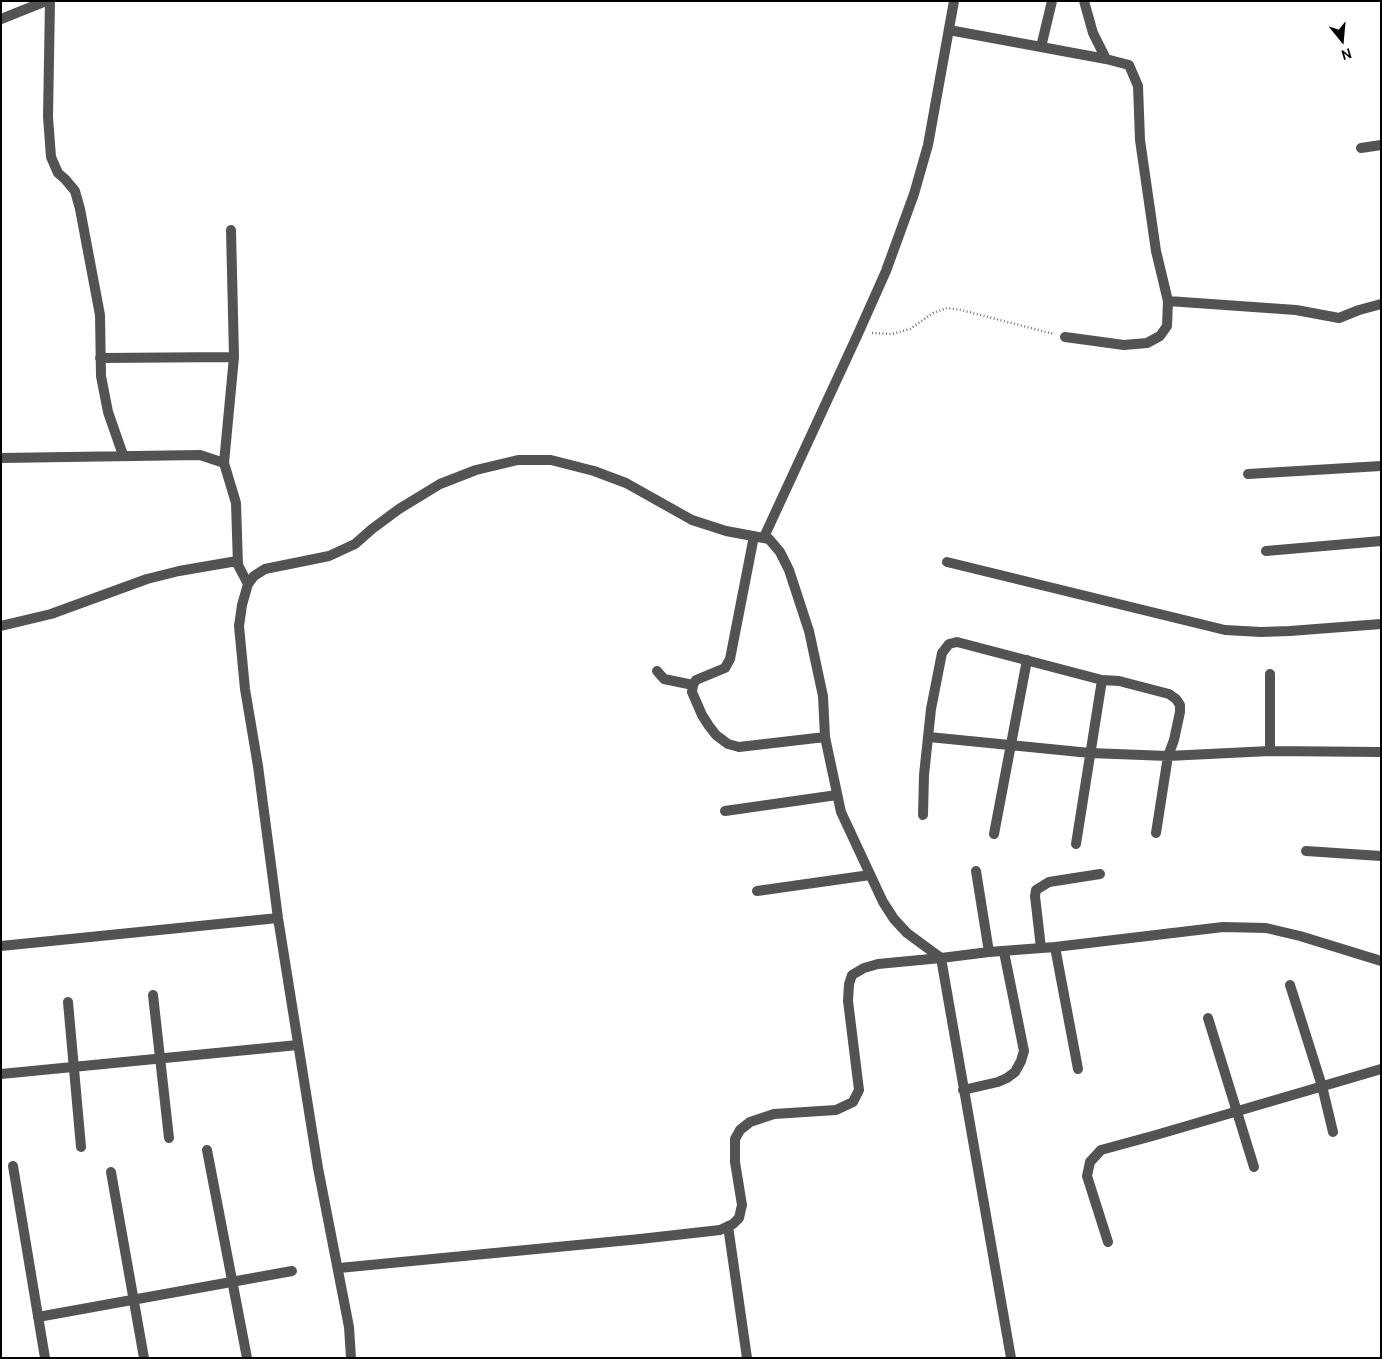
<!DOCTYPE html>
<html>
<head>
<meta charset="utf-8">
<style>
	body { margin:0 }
	#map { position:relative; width:1382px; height:1359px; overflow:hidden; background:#fff; font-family:Cabin,sans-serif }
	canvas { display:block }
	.frame { position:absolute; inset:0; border:2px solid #000; pointer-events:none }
	.north { position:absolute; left:1317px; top:15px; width:50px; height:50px; -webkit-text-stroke:4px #fff; paint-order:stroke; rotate:163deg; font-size:14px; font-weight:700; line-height:20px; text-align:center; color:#000 }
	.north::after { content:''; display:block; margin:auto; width:18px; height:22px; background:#000; clip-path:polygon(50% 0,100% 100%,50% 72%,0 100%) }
</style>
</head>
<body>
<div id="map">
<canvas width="1382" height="1359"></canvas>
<div class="frame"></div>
<div class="north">N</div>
</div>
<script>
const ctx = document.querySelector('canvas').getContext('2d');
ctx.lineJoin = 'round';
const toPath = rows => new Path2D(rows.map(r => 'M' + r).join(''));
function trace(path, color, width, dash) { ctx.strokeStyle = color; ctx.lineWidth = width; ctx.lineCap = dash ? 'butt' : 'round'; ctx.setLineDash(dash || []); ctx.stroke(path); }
const path = toPath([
	[872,333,892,334,910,329,933,313,947,308,961,310,1054,334]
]);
const street = toPath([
	[50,1,48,117,51,157,58,173,65,179,75,191,80,209,100,315,101,376,108,412,123,455],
	[1084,1,1093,33,1106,59],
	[1,19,46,1],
	[949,30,1106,59,1129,65,1138,86,1140,140,1156,251,1168,301,1167,326,1160,336,1147,343,1124,345,1065,337],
	[1041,47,1052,1],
	[1361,148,1381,145],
	[1168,301,1296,310,1339,318,1359,310,1381,304],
	[100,358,234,357],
	[1,458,200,455,224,463,236,503,238,565,248,584],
	[224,463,234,357,231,230],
	[1248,474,1381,466],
	[754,536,730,659,725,668,696,680,693,685,692,692,702,715,709,726,716,735,728,744,739,747,825,737],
	[764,537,857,336,886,271,914,194,928,145,954,1],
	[1266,551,1381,541],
	[947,562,1225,630,1261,632,1290,631,1381,624],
	[1,626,51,614,147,579,179,571,237,561],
	[657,671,664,679,693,685],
	[929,737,1090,753,1168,756,1270,751,1381,752],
	[1270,751,1270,674],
	[725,811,837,795],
	[923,815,924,775,931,709,942,653,949,644,957,642,1102,680,1119,681,1169,694,1176,699,1180,705,1180,712,1174,740,1168,756,1156,833],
	[994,834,1027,660],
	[1076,844,1102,680],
	[1306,851,1381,856],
	[976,871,989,952],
	[757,891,870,875],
	[1,946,278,918],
	[1055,947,1078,1069],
	[1041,948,1035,896,1036,890,1049,882,1100,874],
	[1290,985,1322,1086,1333,1132],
	[153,995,169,1138],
	[68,1002,81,1147],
	[1208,1018,1254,1167],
	[1,1074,298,1045],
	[963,1090,998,1082,1007,1078,1015,1072,1021,1061,1024,1051,1004,952],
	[207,1150,247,1358],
	[13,1166,45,1358],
	[111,1172,144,1358],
	[728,1226,747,1358],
	[1108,1242,1087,1176,1090,1162,1101,1150,1156,1135,1381,1069],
	[339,1268,640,1239,720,1230,733,1224,739,1218,742,1205,735,1162,735,1139,740,1130,750,1122,774,1114,836,1110,853,1102,859,1090,848,1001,849,984,852,975,864,968,878,964,941,958,1011,1358],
	[38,1317,292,1271],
	[351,1358,349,1327,318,1168,278,918,258,766,245,689,239,626,242,605,248,584,254,576,265,569,329,556,355,544,372,529,399,509,440,484,476,470,518,460,551,460,594,471,626,483,692,520,726,531,769,539,780,552,789,570,809,631,823,696,825,737,841,812,883,902,894,919,907,933,941,958,989,952,1055,947,1223,927,1266,928,1300,936,1381,961]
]);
trace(path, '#757575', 2.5, [1, 2.5]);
trace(street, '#535353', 10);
</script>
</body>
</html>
